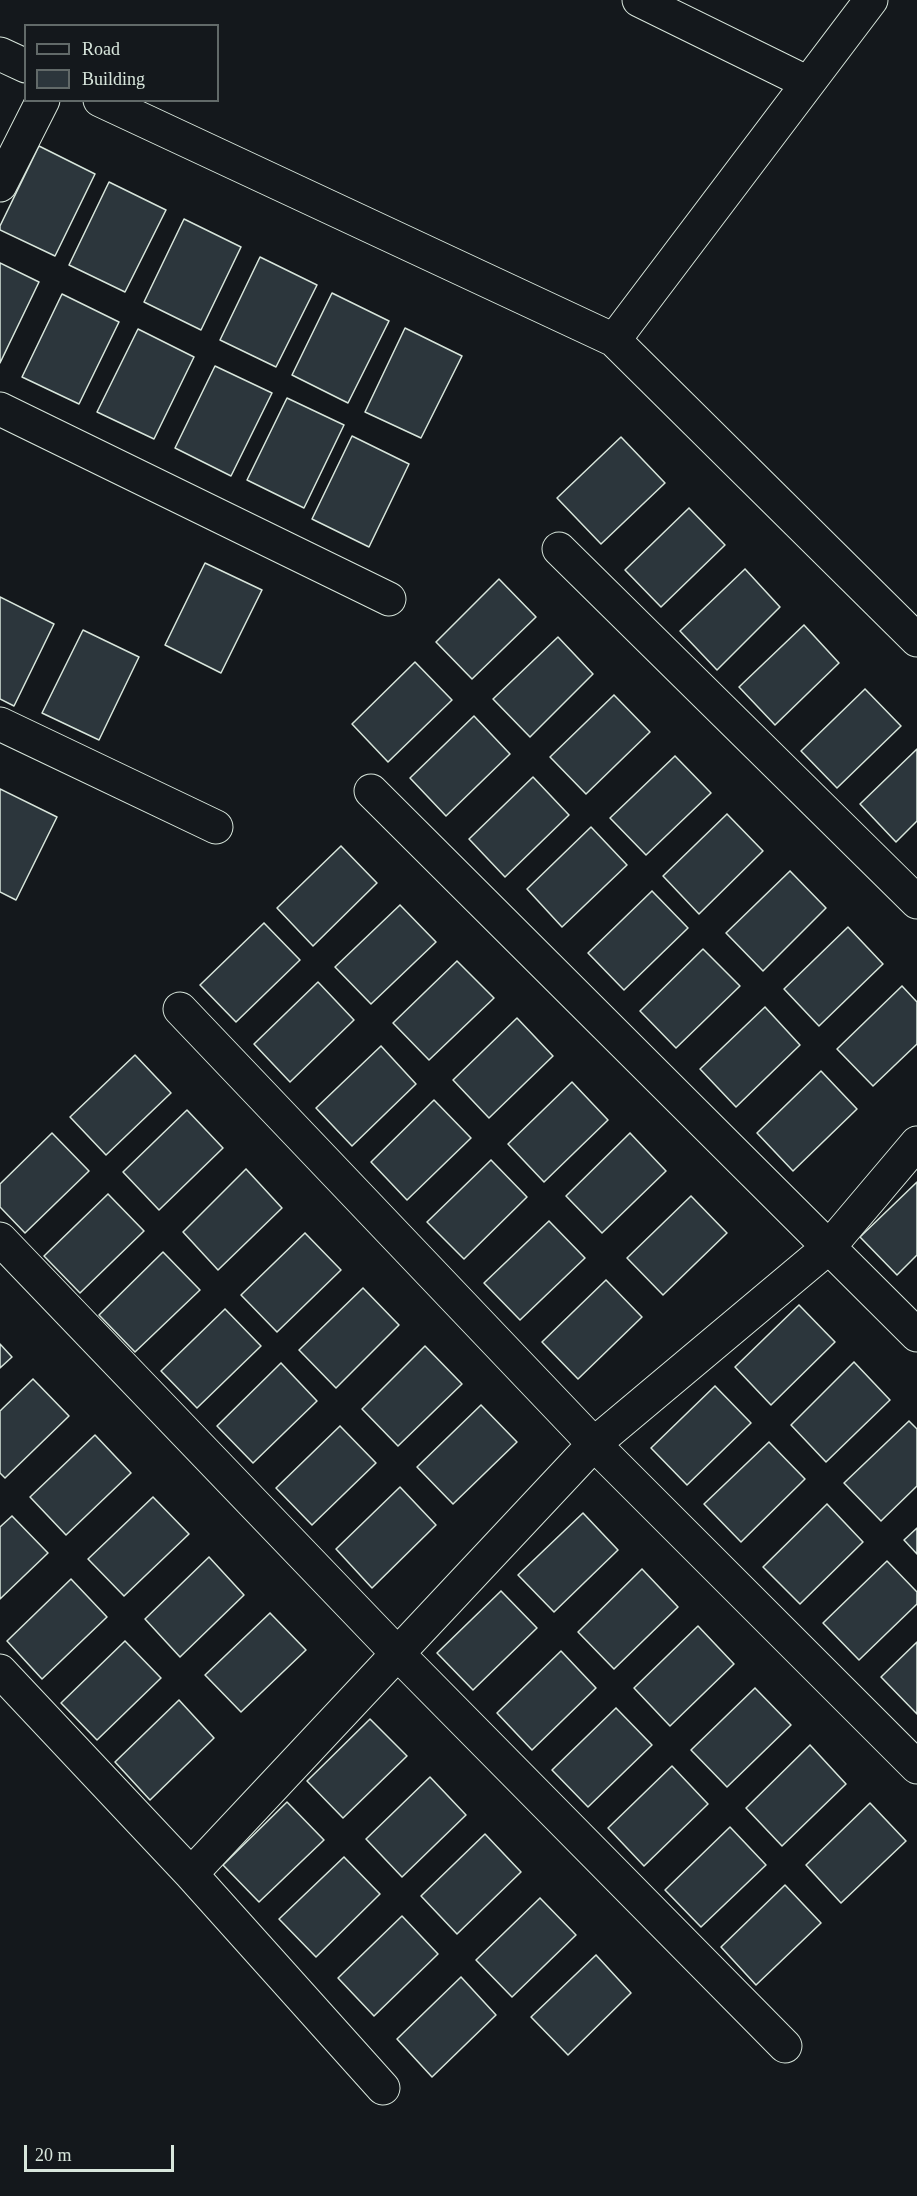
<!DOCTYPE html>
<html>
<head>
<meta charset="utf-8">
<style>
	body { margin:0 }
	#map { position:relative; width:917px; height:2196px; overflow:hidden; background:#14181c; font-family:"Times New Roman",serif }
	canvas { display:block }
	.legend { position:absolute; left:24px; top:24px; width:195px; height:78px; box-sizing:border-box; background:#14181c; border:2px solid #626a69; margin:0; padding:8px 10px; list-style:none; font-size:18px; color:#d8e6dc }
	.legend li { display:flex; align-items:center; gap:12px; height:30px }
	.legend b { width:30px; border:2px solid #626a69 }
	.scale { position:absolute; left:24px; top:2145px; width:150px; height:27px; box-sizing:border-box; border:3px solid #d8e6dc; border-top:0; padding-left:8px; font-size:18px; line-height:21px; white-space:nowrap; color:#d8e6dc; -webkit-text-stroke:4px #14181c; paint-order:stroke }
</style>
</head>
<body>
<div id="map">
<canvas width="917" height="2196"></canvas>
<ul class="legend">
<li><b style="height:8px;background:#14181c"></b>Road</li>
<li><b style="height:16px;background:#2c363c"></b>Building</li>
</ul>
<div class="scale">20 m</div>
</div>
<script>
const ctx = document.querySelector('canvas').getContext('2d');
ctx.lineJoin = 'round';
function fillPath(path, color) { ctx.fillStyle = color; ctx.fill(path, 'evenodd'); }
const toPath = rows => new Path2D(rows.map(r => 'M' + r).join(''));
function trace(path, color, width, dash) { ctx.strokeStyle = color; ctx.lineWidth = width; ctx.lineCap = dash ? 'butt' : 'round'; ctx.setLineDash(dash || []); ctx.stroke(path); }
const building = toPath([
	[39,146,95,174,55,256,0,230,0,226,39,146],
	[109,182,166,210,125,292,69,265,109,182],
	[184,219,241,247,201,330,144,302,184,219],
	[260,257,317,285,276,367,220,340,260,257],
	[0,263,39,282,0,363,0,263],
	[332,293,389,321,348,403,292,375,332,293],
	[62,294,119,322,79,404,22,377,62,294],
	[405,328,462,356,421,438,365,412,405,328],
	[138,329,194,357,154,439,97,412,138,329],
	[215,366,272,393,231,476,175,448,215,366],
	[287,398,344,425,304,508,247,480,287,398],
	[352,436,409,464,369,547,312,519,352,436],
	[621,437,665,483,601,544,557,498,621,437],
	[689,508,725,545,661,607,625,570,689,508],
	[205,563,262,590,221,673,165,645,205,563],
	[745,569,780,607,717,670,680,631,745,569],
	[499,579,536,617,472,679,436,642,499,579],
	[0,597,54,624,14,706,0,699,0,597],
	[804,625,839,663,775,725,739,687,804,625],
	[83,630,139,657,99,740,42,713,83,630],
	[558,637,593,674,530,737,493,699,558,637],
	[415,662,452,700,388,762,352,724,415,662],
	[865,689,901,726,837,788,801,751,865,689],
	[614,695,650,732,586,794,550,757,614,695],
	[474,716,510,754,446,816,410,778,474,716],
	[917,749,917,821,896,842,860,804,917,749],
	[675,756,711,793,646,855,610,818,675,756],
	[533,777,569,815,505,877,469,839,533,777],
	[0,789,57,817,16,900,0,892,0,789],
	[727,814,763,851,699,914,663,876,727,814],
	[591,827,627,865,562,927,527,889,591,827],
	[341,846,377,883,313,946,277,908,341,846],
	[790,871,826,908,763,971,726,933,790,871],
	[652,891,688,928,624,990,588,953,652,891],
	[400,905,436,942,371,1004,335,967,400,905],
	[264,923,300,960,236,1022,200,985,264,923],
	[848,927,883,964,819,1026,784,989,848,927],
	[703,949,740,986,676,1048,640,1011,703,949],
	[457,961,494,998,429,1060,393,1023,457,961],
	[318,982,354,1020,290,1082,254,1044,318,982],
	[902,986,917,1002,917,1044,873,1086,837,1049,902,986],
	[765,1007,800,1045,736,1107,700,1069,765,1007],
	[517,1018,553,1056,489,1118,453,1080,517,1018],
	[381,1046,416,1084,352,1146,316,1108,381,1046],
	[135,1055,171,1093,106,1155,70,1117,135,1055],
	[821,1071,857,1109,793,1171,757,1133,821,1071],
	[572,1082,608,1120,544,1182,508,1144,572,1082],
	[434,1100,471,1138,407,1200,371,1162,434,1100],
	[187,1110,223,1148,159,1210,123,1172,187,1110],
	[52,1133,89,1171,25,1233,0,1207,0,1184,52,1133],
	[630,1133,666,1171,602,1233,566,1196,630,1133],
	[491,1160,527,1197,464,1259,427,1222,491,1160],
	[246,1169,282,1208,218,1270,183,1232,246,1169],
	[917,1182,917,1255,897,1275,860,1237,917,1182],
	[108,1194,144,1231,80,1293,44,1256,108,1194],
	[691,1196,727,1233,663,1295,627,1258,691,1196],
	[549,1221,585,1258,520,1320,484,1283,549,1221],
	[305,1233,341,1270,277,1332,241,1295,305,1233],
	[163,1252,200,1290,135,1352,99,1315,163,1252],
	[606,1280,642,1317,578,1379,542,1342,606,1280],
	[363,1288,399,1325,336,1388,299,1350,363,1288],
	[799,1305,835,1342,771,1405,735,1367,799,1305],
	[225,1309,261,1346,197,1408,161,1371,225,1309],
	[0,1344,12,1357,0,1368,0,1344],
	[425,1346,462,1384,398,1446,362,1409,425,1346],
	[854,1362,890,1400,826,1462,791,1425,854,1362],
	[281,1363,317,1401,253,1463,217,1426,281,1363],
	[33,1379,69,1416,5,1478,0,1473,0,1411,33,1379],
	[715,1386,751,1423,687,1485,651,1448,715,1386],
	[481,1405,517,1442,453,1504,417,1467,481,1405],
	[909,1421,917,1429,917,1486,881,1521,844,1483,909,1421],
	[340,1426,376,1463,312,1525,276,1488,340,1426],
	[95,1435,131,1473,66,1535,30,1497,95,1435],
	[769,1442,805,1479,741,1542,704,1504,769,1442],
	[400,1487,436,1525,372,1588,336,1549,400,1487],
	[153,1497,189,1534,124,1596,88,1559,153,1497],
	[827,1504,863,1542,800,1604,763,1567,827,1504],
	[583,1513,618,1550,554,1612,518,1575,583,1513],
	[12,1516,48,1553,0,1599,0,1527,12,1516],
	[917,1528,917,1554,904,1540,917,1528],
	[209,1557,244,1595,180,1657,145,1619,209,1557],
	[887,1561,917,1592,917,1604,859,1660,823,1623,887,1561],
	[642,1569,678,1607,614,1669,578,1632,642,1569],
	[71,1579,107,1617,42,1679,7,1641,71,1579],
	[501,1591,537,1628,473,1690,437,1653,501,1591],
	[270,1613,306,1650,241,1712,205,1675,270,1613],
	[698,1626,734,1664,670,1726,634,1688,698,1626],
	[125,1641,161,1678,97,1740,61,1703,125,1641],
	[917,1642,917,1714,881,1677,917,1642],
	[561,1651,596,1688,532,1750,497,1713,561,1651],
	[755,1688,791,1725,727,1787,691,1750,755,1688],
	[179,1700,214,1738,150,1800,115,1762,179,1700],
	[616,1708,652,1745,588,1807,552,1770,616,1708],
	[370,1719,407,1756,343,1818,307,1781,370,1719],
	[810,1745,846,1784,782,1846,746,1808,810,1745],
	[672,1766,708,1804,644,1866,608,1828,672,1766],
	[430,1777,466,1815,402,1877,366,1839,430,1777],
	[287,1802,324,1840,259,1902,223,1865,287,1802],
	[870,1803,906,1841,841,1903,806,1865,870,1803],
	[730,1827,766,1865,701,1927,665,1890,730,1827],
	[485,1834,521,1872,457,1934,421,1896,485,1834],
	[344,1857,380,1894,316,1957,279,1919,344,1857],
	[785,1885,821,1923,756,1985,721,1947,785,1885],
	[540,1898,576,1935,512,1997,476,1960,540,1898],
	[402,1916,438,1954,374,2016,338,1978,402,1916],
	[596,1955,631,1993,568,2055,531,2017,596,1955],
	[461,1977,496,2015,432,2077,397,2039,461,1977]
]);
const street = toPath([
	[639,0,808,83],
	[0,54,26,66],
	[100,100,614,340,917,640],
	[0,185,43,100],
	[614,340,871,0],
	[0,409,389,599],
	[559,549,917,902],
	[0,724,216,827],
	[371,791,917,1335],
	[180,1009,594,1444,917,1767],
	[0,1239,398,1654,785,2046],
	[0,1671,191,1874,383,2088],
	[191,1874,594,1444,829,1247,917,1143]
]);
fillPath(building, '#2c363c');
trace(building, '#d8e6dc', 1.5);
trace(street, '#d8e6dc', 35);
trace(street, '#14181c', 33);
</script>
</body>
</html>
